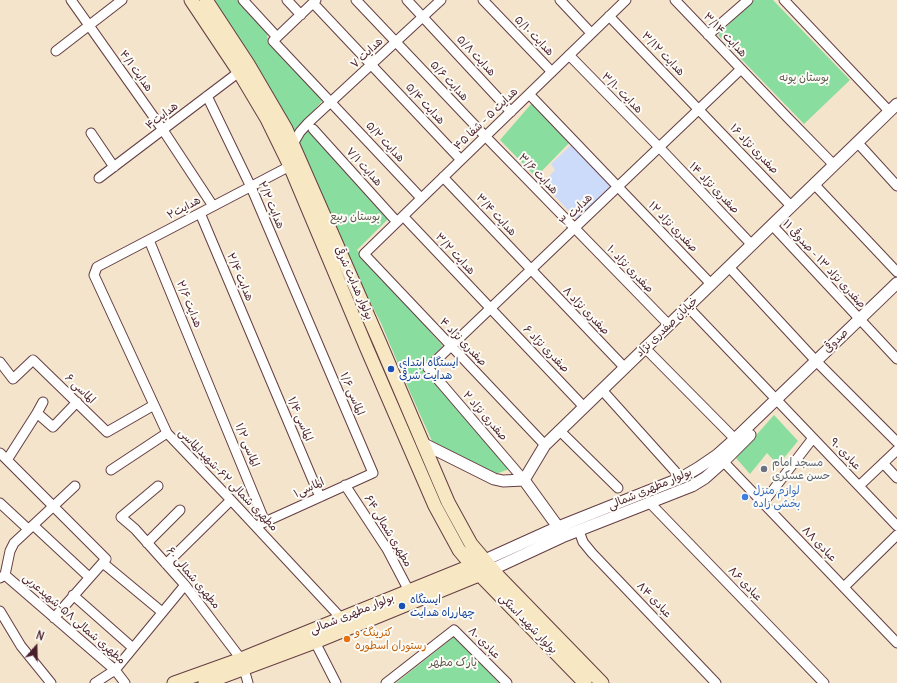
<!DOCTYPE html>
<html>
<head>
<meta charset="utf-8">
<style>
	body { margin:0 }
	#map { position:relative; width:897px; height:683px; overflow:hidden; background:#f4e4cb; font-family:Delius,sans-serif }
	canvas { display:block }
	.north { position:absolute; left:16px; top:627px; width:40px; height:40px; -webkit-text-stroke:3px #fdfcf7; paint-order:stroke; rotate:20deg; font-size:11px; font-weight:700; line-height:16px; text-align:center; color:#4a1f2b }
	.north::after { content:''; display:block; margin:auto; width:14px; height:18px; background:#4a1f2b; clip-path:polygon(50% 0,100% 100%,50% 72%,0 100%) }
</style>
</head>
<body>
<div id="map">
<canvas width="897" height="683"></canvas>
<div class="north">N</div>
</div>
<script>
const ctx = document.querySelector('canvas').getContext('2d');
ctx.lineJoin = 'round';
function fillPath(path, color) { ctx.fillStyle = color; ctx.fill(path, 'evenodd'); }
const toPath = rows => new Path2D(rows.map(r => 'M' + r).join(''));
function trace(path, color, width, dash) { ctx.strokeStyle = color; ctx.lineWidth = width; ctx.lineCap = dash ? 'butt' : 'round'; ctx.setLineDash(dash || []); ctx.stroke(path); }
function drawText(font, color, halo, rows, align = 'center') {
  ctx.font = font + ' Delius,"Playpen Sans Arabic",sans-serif'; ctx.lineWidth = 4; ctx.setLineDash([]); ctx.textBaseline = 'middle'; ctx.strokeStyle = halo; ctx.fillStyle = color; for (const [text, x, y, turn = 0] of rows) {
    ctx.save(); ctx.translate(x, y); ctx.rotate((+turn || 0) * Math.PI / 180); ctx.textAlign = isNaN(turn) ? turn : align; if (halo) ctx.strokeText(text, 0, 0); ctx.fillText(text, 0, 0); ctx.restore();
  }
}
const built = toPath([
	[572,144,612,186,577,220,543,183,555,170,551,164]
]);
const green = toPath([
	[213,0,237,0,266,30,269,44,323,100,309,116,308,131,389,218,357,250,443,346,421,367,512,468,493,475,432,441,410,392,381,323,338,239,291,128,264,77],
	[754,0,773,0,850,80,804,124,718,35],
	[532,103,569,143,536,177,500,140],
	[774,415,798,441,778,465,767,453,750,474,736,458],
	[455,636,499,683,396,683]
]);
const minor = toPath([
	[71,0,163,130,213,206],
	[243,0,277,37],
	[287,0,301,15],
	[316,0,273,41,421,198],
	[356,0,485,136,669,325],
	[407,0,511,112],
	[483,0,552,72],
	[560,0,591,33],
	[675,0,787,117,834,165],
	[784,0,889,111],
	[313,3,461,160],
	[609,16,791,206],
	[708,35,748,0],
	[56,51,122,0],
	[569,55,659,147,752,245],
	[529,94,711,284],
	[207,96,251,187,373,473,256,526],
	[313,129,397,222],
	[91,133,114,167],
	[857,142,897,186],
	[293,144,300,132,308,123,441,0],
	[290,166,97,267,94,275,167,433,231,500,341,618],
	[443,177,625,368],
	[99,178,239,72],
	[814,184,897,272],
	[200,213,320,497],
	[403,216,584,407],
	[772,225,897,359],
	[149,240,265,522],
	[729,267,816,361,897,442],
	[688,307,897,526],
	[645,348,735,439],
	[0,362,13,379,33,360,107,432,154,405],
	[602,390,681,478],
	[37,413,43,402],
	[560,431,618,488],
	[545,445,364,254,626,0],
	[0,453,106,559,54,618],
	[720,458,897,643],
	[7,460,37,413,53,427,77,402],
	[883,463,897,478],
	[111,470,167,433],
	[524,480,428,368,741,69],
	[345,485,387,549,409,591],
	[158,486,121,517,135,529,185,585,241,659],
	[859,486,897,450],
	[649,502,824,683],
	[0,503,28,529],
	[763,503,813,438],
	[33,525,89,577],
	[579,531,583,542,592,553,716,683],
	[147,543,180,510],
	[103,563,162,612],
	[166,564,231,500],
	[5,575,115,670,125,683],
	[0,578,5,575,10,551,14,543,75,486],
	[844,587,897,535],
	[73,595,133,648],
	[0,611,21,646,51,683],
	[315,642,336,683],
	[244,669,248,683],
	[95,683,115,670,185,585],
	[386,683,454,630,507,683]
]);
const tertiary = toPath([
	[422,443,494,479,503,481,524,480],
	[524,480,545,445,897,104],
	[524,480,558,527,561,534],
	[485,560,558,527,681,478,698,468,717,455,735,439,897,283],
	[493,569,562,537,692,486,705,478,723,462,750,435]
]);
const secondary = toPath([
	[191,0,239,72,267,119,290,166,367,349,435,506,459,550,480,575,585,683],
	[206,0,248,64,286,129,380,343,448,502,471,544,499,577,602,683],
	[174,683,241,659,478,563],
	[205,683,315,642,486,572]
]);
const markers = [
	[391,369,4,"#1a4fb4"],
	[764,469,4,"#6b7280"],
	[745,497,4,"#3f7fe0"],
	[402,606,4,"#1a4fb4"],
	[347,639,4,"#e8710a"]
];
const streetNames = [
	["هدایت ۳/۱۴",725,35,46],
	["هدایت ۵/۱۰",534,36,46],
	["هدایت ۷",367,53,-43],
	["هدایت ۳/۱۲",663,54,46],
	["هدایت ۵/۸",476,56,47],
	["هدایت ۴/۱",136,71,54],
	["هدایت ۵/۶",449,81,47],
	["هدایت ۳/۱۰",622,93,45],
	["هدایت ۵/۴",425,104,47],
	["هدایت۴",162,116,-37],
	["هدایت ۵ - شفا ۴۵",486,119,-44],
	["هدایت ۵/۲",385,142,47],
	["صفدری نژاد ۱۶",754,149,46],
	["هدایت ۷/۱",364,167,48],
	["هدایت ۳/۶",538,174,46],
	["صفدری نژاد ۱۴",714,188,46],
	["هدایت ۲/۲",271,205,67],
	["هدایت۲",184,208,-28],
	["هدایت ۳",576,210,-44],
	["هدایت ۳/۴",496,215,47],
	["صفدری نژاد ۱۲",673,227,46],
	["هدایت ۳/۲",455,254,47],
	["صفدری نژاد ۱۳ - صدوقی ۱۱",824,264,47],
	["صفدری نژاد ۱۰",630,269,46],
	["هدایت ۲/۴",240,277,67],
	["بولوار هدایت شرقی",354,283,66],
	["هدایت ۲/۶",189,304,68],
	["صفدری نژاد ۸",586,311,46],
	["خیابان صفدری نژاد",667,327,-44],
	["صدوقی",836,341,-44],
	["صفدری نژاد ۴",463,342,46],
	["صفدری نژاد ۶",546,349,46],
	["الماسی ۶",80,389,44],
	["الماسی ۱/۶",352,394,67],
	["صفدری نژاد ۲",485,416,49],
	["الماسی ۱/۴",300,419,67],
	["الماسی ۱/۲",247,445,68],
	["عبادی ۹۰",845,454,46],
	["مطهری شمالی ۶۲-شهیدالماسی",228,480,46],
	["الماسی۱",309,488,-25],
	["بولوار مطهری شمالی",650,489,-23],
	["مطهری شمالی ۶۴",388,531,59],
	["عبادی ۸۸",819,544,46],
	["مطهری شمالی ۶۰",193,578,50],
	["عبادی ۸۶",745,584,46],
	["عبادی ۸۴",654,600,46],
	["بولوار مطهری شمالی",352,614,-22],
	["مطهری شمالی ۵۸-شهیدعربی",74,619,41],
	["بولوار شهید استکی",528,624,46],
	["عبادی ۸۰",484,643,45]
];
const parkNames = [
	["بوستان پونه",804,78],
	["بوستان ربیع",355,217],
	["پارک مطهر",453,663]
];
const transitNames = [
	["ایستگاه ابتدای",399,363],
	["هدایت شرقی",399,376],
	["ایستگاه",410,600],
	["چهارراه هدایت",410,613]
];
const worshipNames = [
	["مسجد امام",772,463],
	["حسن عسکری",772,476]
];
const shopNames = [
	["لوازم منزل",753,491],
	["بخشی زاده",753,504]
];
const foodNames = [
	["کترینگ و",355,633],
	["رستوران اسطوره",355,646]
];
fillPath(built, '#ccdbf9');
fillPath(green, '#89dd9f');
trace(minor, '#643d43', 11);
trace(tertiary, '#643d43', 13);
trace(secondary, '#643d43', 15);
trace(minor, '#fff', 9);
trace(tertiary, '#fff', 11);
trace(secondary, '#f7e8c3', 13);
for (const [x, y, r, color] of markers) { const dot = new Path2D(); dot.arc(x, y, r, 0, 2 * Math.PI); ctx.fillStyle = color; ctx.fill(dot); trace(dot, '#fdfcf7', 1.5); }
drawText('11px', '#4a1f2b', '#fdfcf7', streetNames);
drawText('11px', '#5d584e', '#fdfcf7', parkNames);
drawText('11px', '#164399', '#fdfcf7', transitNames, 'left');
drawText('11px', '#5b616d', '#fdfcf7', worshipNames, 'left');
drawText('11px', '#366cbe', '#fdfcf7', shopNames, 'left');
drawText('11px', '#c56008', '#fdfcf7', foodNames, 'left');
</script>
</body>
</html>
